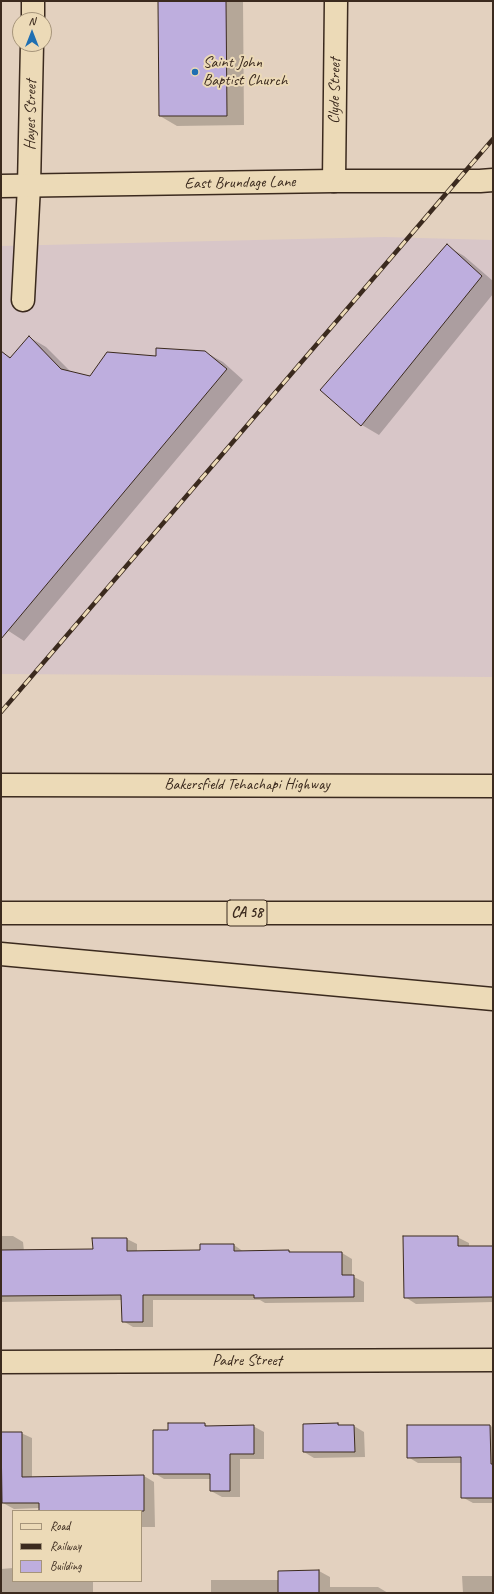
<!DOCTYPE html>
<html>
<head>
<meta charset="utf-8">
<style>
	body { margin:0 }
	#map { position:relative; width:494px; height:1594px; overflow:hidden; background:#e3d1bf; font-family:Caveat,sans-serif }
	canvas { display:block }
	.frame { position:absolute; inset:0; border:2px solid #3b2a1e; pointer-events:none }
	.legend { position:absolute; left:12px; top:1510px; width:130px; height:72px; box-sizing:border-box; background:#ecdab7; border:1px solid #a5947a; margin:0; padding:5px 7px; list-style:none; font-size:12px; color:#3b2a1e }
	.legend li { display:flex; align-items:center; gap:8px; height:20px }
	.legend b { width:20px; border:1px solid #a5947a }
	.north { position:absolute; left:12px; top:12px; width:40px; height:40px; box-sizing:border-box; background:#ecdab7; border:1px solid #a5947a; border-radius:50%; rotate:0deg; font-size:11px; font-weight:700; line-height:16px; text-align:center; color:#3b2a1e }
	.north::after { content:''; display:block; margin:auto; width:14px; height:18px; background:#1f6fb2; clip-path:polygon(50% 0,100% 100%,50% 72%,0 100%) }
</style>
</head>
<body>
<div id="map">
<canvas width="494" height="1594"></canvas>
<div class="frame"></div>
<ul class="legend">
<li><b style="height:5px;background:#ecdab7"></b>Road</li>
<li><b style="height:5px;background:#3b2a1e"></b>Railway</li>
<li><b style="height:11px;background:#beaede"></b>Building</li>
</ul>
<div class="north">N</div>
</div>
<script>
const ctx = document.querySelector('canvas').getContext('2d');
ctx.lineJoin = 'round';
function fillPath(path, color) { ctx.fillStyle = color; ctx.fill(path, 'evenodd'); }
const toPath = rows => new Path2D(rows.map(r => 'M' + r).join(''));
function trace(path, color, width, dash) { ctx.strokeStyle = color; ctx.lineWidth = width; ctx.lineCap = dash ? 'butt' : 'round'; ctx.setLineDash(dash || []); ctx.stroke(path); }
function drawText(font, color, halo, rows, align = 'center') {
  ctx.font = font + ' Caveat,sans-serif'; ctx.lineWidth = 4; ctx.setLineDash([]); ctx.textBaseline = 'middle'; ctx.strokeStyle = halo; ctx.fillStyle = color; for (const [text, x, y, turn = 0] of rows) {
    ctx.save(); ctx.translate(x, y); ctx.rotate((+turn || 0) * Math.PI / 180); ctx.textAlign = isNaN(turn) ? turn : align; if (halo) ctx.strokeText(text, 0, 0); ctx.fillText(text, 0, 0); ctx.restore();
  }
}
const built = toPath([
	[384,237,493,240,493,677,1,674,1,246]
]);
const shadow = toPath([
	[159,1,243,1,244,125,177,126,160,116],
	[1,53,2,115,1,115],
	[447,246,464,256,493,281,493,294,379,435,362,425],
	[29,337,46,347,71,372,90,377,157,357,205,352,223,362,243,380,24,641,1,626,1,352,12,358],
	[1,1236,13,1236,23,1242,24,1251,94,1250,127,1239,137,1244,137,1252,201,1251,234,1245,244,1252,289,1251,293,1253,342,1253,352,1259,352,1276,364,1282,364,1302,265,1303,260,1300,153,1300,153,1327,133,1327,123,1321,122,1300,1,1302],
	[457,1237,469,1243,469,1247,493,1247,493,1302,416,1304,405,1297],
	[205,1424,209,1427,253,1426,264,1432,264,1459,240,1459,240,1497,222,1497,211,1491,211,1479,164,1479,154,1473,169,1431],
	[338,1424,342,1426,354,1426,364,1432,365,1457,314,1458,304,1452],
	[490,1426,493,1427,493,1503,473,1503,462,1497,462,1463,418,1463,408,1457],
	[1,1433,21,1433,32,1438,32,1478,144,1476,154,1482,155,1527,141,1527,141,1511,40,1511,40,1508,14,1509,3,1503,3,1491,1,1491],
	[13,1568,13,1581,93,1581,93,1593,1,1593,1,1569],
	[319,1571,330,1577,330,1587,378,1587,388,1593,211,1593,211,1580,279,1580],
	[462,1576,493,1576,493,1593,463,1593]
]);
const building = toPath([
	[158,1,226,1,227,116,159,116,158,1],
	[447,244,482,276,361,426,320,390,447,244],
	[29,336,61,369,90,376,107,352,156,356,156,348,205,351,227,369,1,639,1,351,10,358,29,336],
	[403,1236,458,1236,458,1246,493,1246,493,1297,404,1298,403,1236],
	[92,1238,127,1238,127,1251,200,1250,200,1244,234,1244,234,1251,289,1250,289,1252,342,1252,342,1275,354,1275,354,1297,254,1298,254,1295,143,1295,143,1322,122,1322,121,1295,1,1296,1,1250,93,1249,92,1238],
	[168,1423,205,1423,205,1426,254,1425,254,1454,230,1454,230,1491,210,1491,210,1474,153,1474,153,1430,168,1430,168,1423],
	[338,1423,338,1425,354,1425,355,1452,303,1452,303,1424,338,1423],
	[407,1425,490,1425,491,1464,493,1464,493,1498,461,1498,461,1457,407,1458,407,1425],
	[1,1432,22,1432,22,1477,144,1475,144,1511,39,1511,39,1503,2,1503,1,1432],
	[319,1570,319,1593,278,1593,278,1571,319,1570]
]);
const minor = toPath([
	[33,20,33,1],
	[334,181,336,1],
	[23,300,29,186,32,44],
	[1,1362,493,1360]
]);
const major = toPath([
	[1,186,334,181,480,181,493,180]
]);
const highway = toPath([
	[1,785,493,786],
	[1,913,493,913],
	[1,954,493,999]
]);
const rail = toPath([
	[1,712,493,139]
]);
const markers = [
	[195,72,4,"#1f6fb2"]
];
const shields = [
	[247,913,40]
];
const shieldNames = [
	["CA 58",247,913]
];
const poiNames = [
	["Saint John",203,63],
	["Baptist Church",203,81]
];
const streetNames = [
	["Clyde Street",335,91,-89],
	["Hayes Street",31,115,-89],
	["East Brundage Lane",240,183,-1],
	["Bakersfield Tehachapi Highway",247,785],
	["Padre Street",247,1361]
];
fillPath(built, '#d8c6c8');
fillPath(shadow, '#0003');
fillPath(building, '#beaede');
trace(building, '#3b2a1e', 1);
trace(minor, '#3b2a1e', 25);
trace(major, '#3b2a1e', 25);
trace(highway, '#3b2a1e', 25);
trace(minor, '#ecdab7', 22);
trace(major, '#ecdab7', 22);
trace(highway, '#ecdab7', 22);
trace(rail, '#3b2a1e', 4.5);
trace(rail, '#ecdab7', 3, [9]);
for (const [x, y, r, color] of markers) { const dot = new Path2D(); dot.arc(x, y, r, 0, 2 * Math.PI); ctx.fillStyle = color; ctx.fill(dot); trace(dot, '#ecdab7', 1.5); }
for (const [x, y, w] of shields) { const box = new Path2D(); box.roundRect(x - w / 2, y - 13, w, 26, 3); ctx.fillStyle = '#ecdab7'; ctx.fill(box); trace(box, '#3b2a1e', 1); }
drawText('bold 15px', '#3b2a1e', null, shieldNames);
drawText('16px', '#3b2a1e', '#ecdab7', poiNames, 'left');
drawText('16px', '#3b2a1e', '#ecdab7', streetNames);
</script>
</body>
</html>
